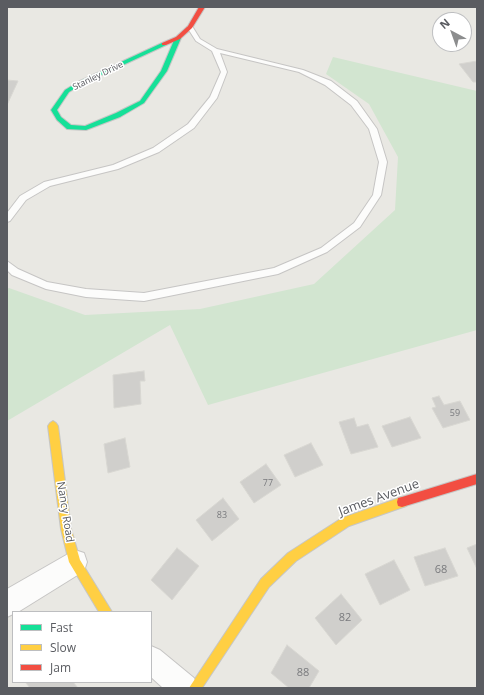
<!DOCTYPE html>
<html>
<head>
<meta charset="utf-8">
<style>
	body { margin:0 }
	#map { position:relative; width:484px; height:695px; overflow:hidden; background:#e9e8e3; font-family:"Open Sans",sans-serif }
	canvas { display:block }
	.frame { position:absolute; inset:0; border:8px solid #5a5c61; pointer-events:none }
	.legend { position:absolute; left:12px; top:611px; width:140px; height:72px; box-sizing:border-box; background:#fff; border:1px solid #bdbec0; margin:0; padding:5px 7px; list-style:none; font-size:12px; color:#5a5c61 }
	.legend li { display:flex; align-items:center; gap:8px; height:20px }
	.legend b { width:20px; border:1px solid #bdbec0 }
	.north { position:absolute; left:432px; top:12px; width:40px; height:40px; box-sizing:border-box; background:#fff; border:1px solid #bdbec0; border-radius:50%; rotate:319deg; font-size:11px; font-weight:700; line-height:16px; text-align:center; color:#5a5c61 }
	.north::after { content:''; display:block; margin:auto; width:14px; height:18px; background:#8c8d8e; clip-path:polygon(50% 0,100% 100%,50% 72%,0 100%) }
</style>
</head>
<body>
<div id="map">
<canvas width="484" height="695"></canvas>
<div class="frame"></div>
<ul class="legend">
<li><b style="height:5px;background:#16e098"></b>Fast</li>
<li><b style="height:5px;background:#ffcf43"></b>Slow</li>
<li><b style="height:5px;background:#f24e42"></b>Jam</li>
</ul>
<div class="north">N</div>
</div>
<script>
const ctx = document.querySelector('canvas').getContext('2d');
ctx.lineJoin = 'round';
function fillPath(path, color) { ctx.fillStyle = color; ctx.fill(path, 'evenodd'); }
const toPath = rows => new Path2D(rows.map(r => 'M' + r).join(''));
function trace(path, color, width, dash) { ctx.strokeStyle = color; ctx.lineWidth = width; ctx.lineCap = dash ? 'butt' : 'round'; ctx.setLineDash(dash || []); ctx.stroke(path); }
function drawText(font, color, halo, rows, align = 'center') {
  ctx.font = font + ' "Open Sans",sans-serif'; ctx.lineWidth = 3; ctx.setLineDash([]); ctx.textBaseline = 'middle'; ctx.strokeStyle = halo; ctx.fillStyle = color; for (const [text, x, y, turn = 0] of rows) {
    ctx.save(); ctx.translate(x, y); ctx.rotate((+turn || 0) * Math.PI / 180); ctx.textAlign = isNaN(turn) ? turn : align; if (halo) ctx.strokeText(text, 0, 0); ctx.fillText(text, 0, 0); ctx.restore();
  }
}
const green = toPath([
	[333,57,477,91,477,330,208,405,170,325,7,421,7,289,9,288,85,315,200,309,314,284,395,210,398,157,369,104,326,74]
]);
const building = toPath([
	[477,61,477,82,473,82,459,64,477,61],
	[7,80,18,81,7,105,7,80],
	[144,371,145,381,140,381,141,404,114,408,113,375,144,371],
	[439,396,444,405,460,401,470,420,443,428,432,408,436,407,432,398,439,396],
	[410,417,421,438,392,447,382,426,410,417],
	[354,418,357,427,368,424,378,447,351,454,339,422,354,418],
	[125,438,130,467,108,473,104,444,125,438],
	[311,443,323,465,295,477,284,455,311,443],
	[266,464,281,485,254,503,240,482,266,464],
	[223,498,239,519,212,541,196,520,223,498],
	[477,544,477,569,467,548,477,544],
	[177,548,199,566,172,600,151,580,177,548],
	[445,548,458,576,425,586,414,557,445,548],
	[394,560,410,590,380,605,365,574,394,560],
	[341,594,362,620,336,645,315,618,341,594],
	[287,645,319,671,309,688,289,688,271,673,287,645],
	[27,682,73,682,78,688,30,688,26,683,27,682]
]);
const lane = toPath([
	[190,25,192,26,200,39,217,49,303,70,331,81,357,101,377,129,387,162,381,195,360,227,327,252,278,274,144,301,86,297,46,289,12,275,7,270,7,261,18,269,47,282,86,289,144,293,274,268,321,248,354,223,373,195,379,162,369,129,351,105,325,85,299,72,220,53,227,72,217,98,194,128,159,152,118,169,50,186,26,200,10,221,7,222,7,213,20,196,44,182,113,165,153,148,188,124,210,97,221,72,212,51,196,41,187,27,190,25]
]);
const street = toPath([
	[75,550,84,553,87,562,84,571,18,612,13,612,13,614,7,617,7,589,75,550],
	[151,646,160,650,194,678,198,688,163,688,151,677,151,646]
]);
const fast = toPath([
	[178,36,181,38,167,71,144,103,120,117,86,130,67,129,57,120,51,110,65,90,78,82,162,43,166,43,166,45,82,84,69,92,57,110,61,117,71,125,85,126,116,113,140,101,161,71,175,38,178,36]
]);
const slow = toPath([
	[53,421,56,423,58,426,71,529,80,560,112,612,99,612,69,562,61,529,48,426,50,423,53,421],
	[402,497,406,498,407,502,406,506,349,526,296,561,269,587,202,688,189,688,261,579,288,553,342,518,402,497]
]);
const jam = toPath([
	[199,7,205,7,192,28,180,39,166,45,162,45,162,43,176,37,188,26,199,7],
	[477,474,477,484,402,507,398,506,397,502,398,498,402,497,477,474]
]);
const farStreetnames = [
	["Stanley Drive",98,76,-26]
];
const numberNames = [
	["59",455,413],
	["77",268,483],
	["83",222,515]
];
const streetNames = [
	["Nancy Road",65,512,81]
];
const nearNumbernames = [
	["68",441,570],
	["82",345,618],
	["88",303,673]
];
const nearStreetnames = [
	["James Avenue",379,498,-20]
];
fillPath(green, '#d2e5d0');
fillPath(building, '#d0cfcc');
trace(building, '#d8d7d2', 1);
trace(lane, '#c6c5c4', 2);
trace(street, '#c6c5c4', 2);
trace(fast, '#c6c6c5', 2);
trace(slow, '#c6c6c5', 2);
trace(jam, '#c6c6c5', 2);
fillPath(lane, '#fcfcfb');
fillPath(street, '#fcfcfb');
fillPath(fast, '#16e098');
fillPath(slow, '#ffcf43');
fillPath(jam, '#f24e42');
drawText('9px', '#5a5c61', '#fff', farStreetnames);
drawText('9px', '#797a7d', null, numberNames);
drawText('11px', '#5a5c61', '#fff', streetNames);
drawText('11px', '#797a7d', null, nearNumbernames);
drawText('13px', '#5a5c61', '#fff', nearStreetnames);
</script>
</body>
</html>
